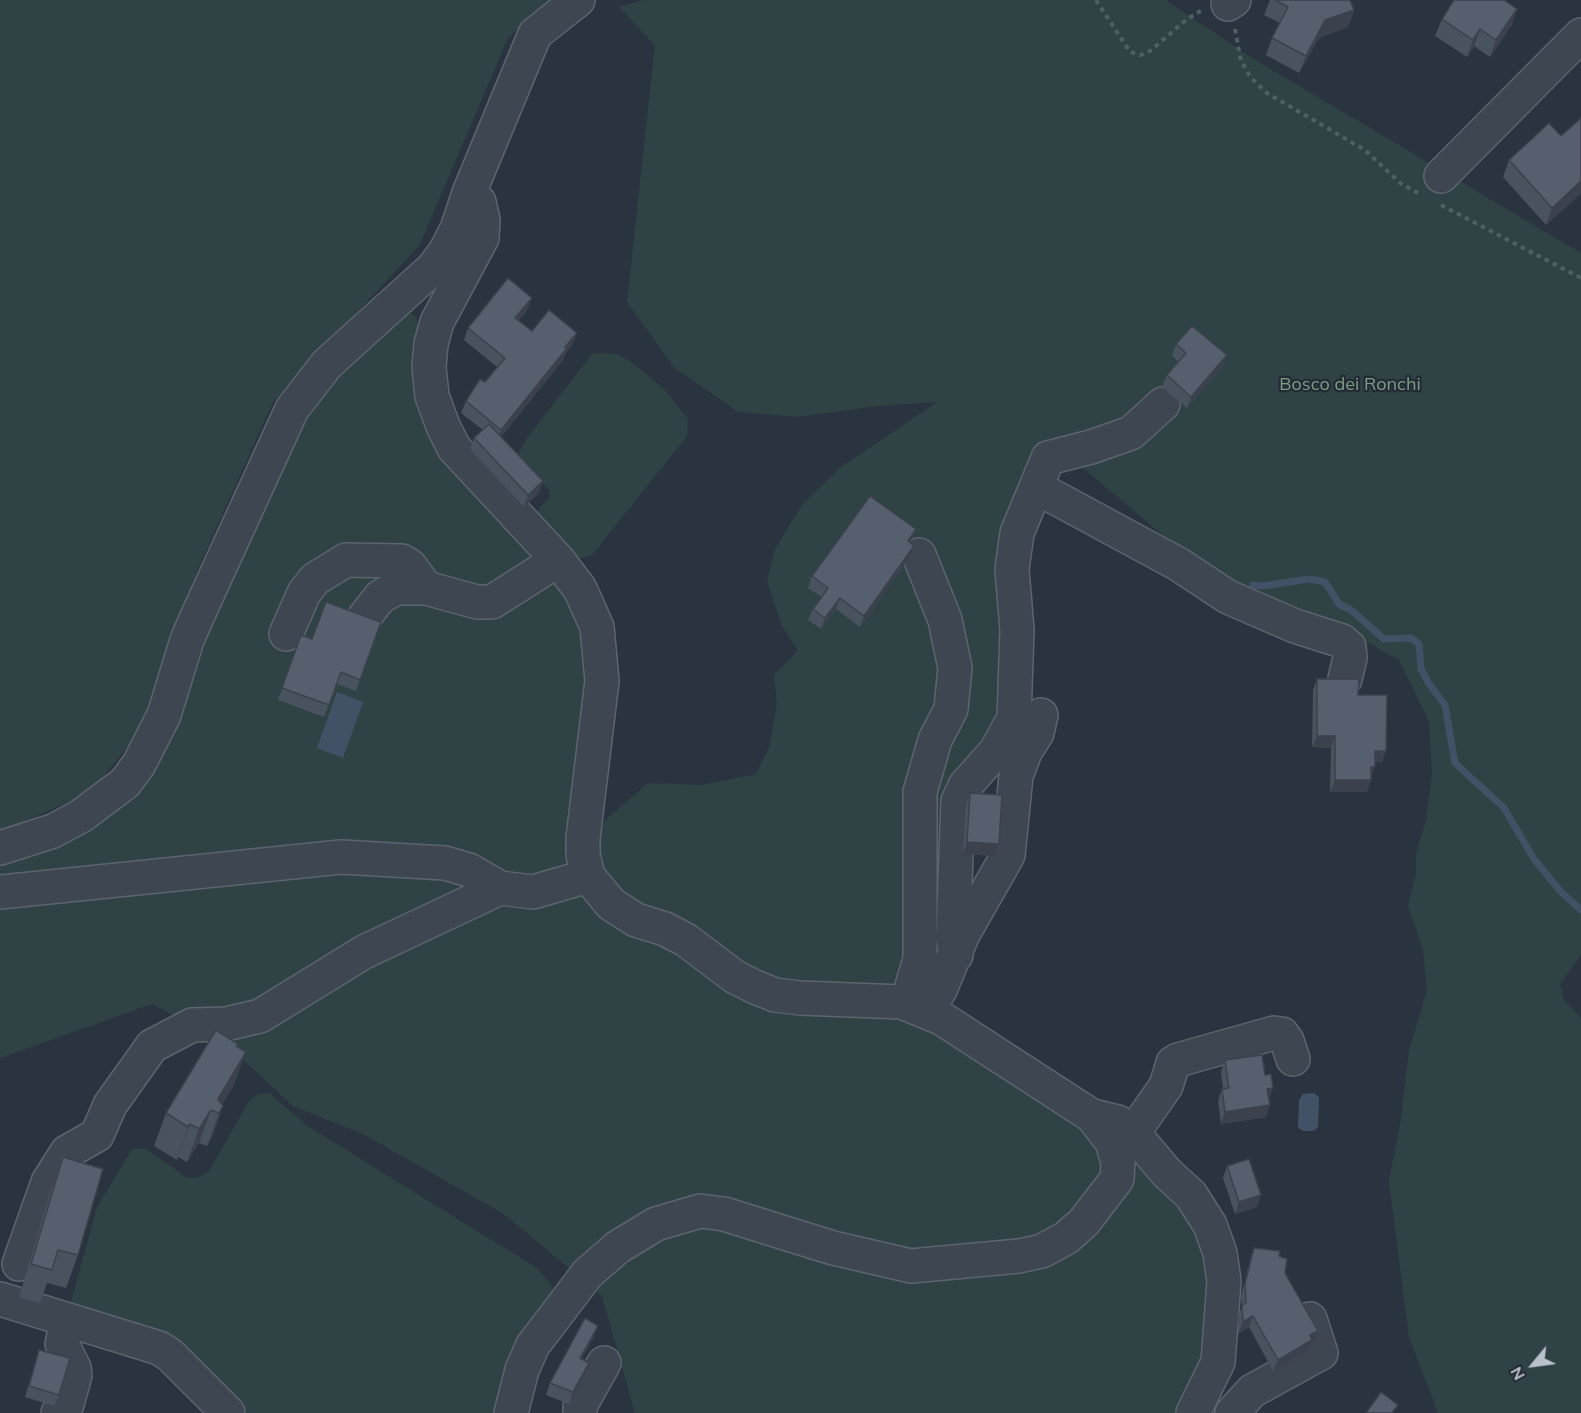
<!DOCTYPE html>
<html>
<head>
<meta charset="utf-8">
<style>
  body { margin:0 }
  #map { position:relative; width:1581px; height:1413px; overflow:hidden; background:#2a3440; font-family:Mulish,sans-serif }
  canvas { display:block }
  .north { position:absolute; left:1503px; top:1335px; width:60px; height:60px; -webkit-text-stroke:4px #222b36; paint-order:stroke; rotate:241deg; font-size:16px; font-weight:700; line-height:24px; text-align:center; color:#bbc1cb }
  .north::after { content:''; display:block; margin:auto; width:21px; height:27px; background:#bbc1cb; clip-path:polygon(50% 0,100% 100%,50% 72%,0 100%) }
</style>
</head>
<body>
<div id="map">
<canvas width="1581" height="1413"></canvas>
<div class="north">N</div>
</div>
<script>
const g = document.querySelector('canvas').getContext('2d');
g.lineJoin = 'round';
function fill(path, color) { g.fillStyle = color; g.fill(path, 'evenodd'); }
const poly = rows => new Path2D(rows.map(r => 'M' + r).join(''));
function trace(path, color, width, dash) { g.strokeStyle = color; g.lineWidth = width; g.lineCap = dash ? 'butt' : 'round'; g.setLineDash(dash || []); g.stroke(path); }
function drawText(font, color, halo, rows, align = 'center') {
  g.font = font + ' Mulish,sans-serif'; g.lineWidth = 4.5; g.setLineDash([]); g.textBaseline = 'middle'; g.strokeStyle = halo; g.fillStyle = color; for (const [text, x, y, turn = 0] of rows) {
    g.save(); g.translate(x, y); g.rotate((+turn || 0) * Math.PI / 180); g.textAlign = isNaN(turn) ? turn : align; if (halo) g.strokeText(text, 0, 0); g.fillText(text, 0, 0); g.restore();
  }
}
fill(poly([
  [0,0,550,0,508,38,419,246,273,402,196,573,149,717,128,747,89,793,0,832],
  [644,0,1165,0,1257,61,1581,253,1581,955,1560,984,1564,1000,1581,1018,1581,1413,1438,1413,1409,1337,1389,1181,1401,1119,1409,1050,1427,991,1423,950,1408,906,1416,874,1416,854,1426,820,1432,774,1429,721,1399,660,1328,620,1253,599,1178,548,1051,441,1046,451,1010,688,990,747,948,946,927,992,1118,1134,1205,1236,1214,1321,1183,1413,635,1413,602,1296,504,1214,363,1134,293,1106,226,1044,152,1004,0,1058,0,860,49,850,134,800,181,720,180,698,193,655,289,445,331,377,406,309,416,317,420,330,418,368,564,587,580,623,589,654,569,832,564,857,648,783,702,785,756,774,769,748,777,704,774,675,798,650,782,626,767,581,775,549,802,505,841,467,937,402,876,406,798,417,738,412,674,367,627,302,655,45,619,7],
  [593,353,618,354,637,366,664,389,688,419,687,436,592,555,579,559,569,556,536,517,540,507,549,498,550,491,522,463,518,454,527,438],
  [269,1093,306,1125,535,1267,551,1284,553,1298,498,1401,494,1413,240,1413,75,1309,71,1302,97,1207,132,1149,145,1148,187,1178,199,1177,209,1171,249,1101,258,1094]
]), '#2f4344');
fill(poly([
  [337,692,363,702,343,758,317,748],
  [1314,1093,1319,1097,1318,1127,1314,1131,1303,1131,1298,1128,1299,1100,1303,1094]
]), '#415267');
trace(poly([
  [1253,585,1263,586,1309,579,1325,582,1339,604,1351,610,1384,639,1411,638,1419,644,1421,669,1429,684,1445,705,1455,763,1504,808,1534,859,1561,892,1581,910]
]), '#415267', 7);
const minor = poly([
  [1228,4,1234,0],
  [1441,176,1581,35],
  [469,193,479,202,483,220,482,238,437,322,431,344,429,367,432,396,443,426,454,448,558,560,580,589,597,627,602,681,583,838,583,855,588,876,611,904,636,920,665,929,686,940,735,977,755,987,775,995,800,998,902,1002,941,1018,1092,1116,1112,1142,1118,1162,1117,1179,1084,1222,1066,1238,1042,1251,1019,1256,911,1266,833,1248,724,1214,700,1211,656,1224,618,1247,587,1274,550,1323,533,1345,522,1370,511,1413],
  [1034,492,1048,458,1091,447,1131,433,1163,404],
  [919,555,945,620,955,668,951,709,935,740,920,792,920,959,912,986,926,1010,940,990,963,934,1008,855,1016,776,1025,752,1037,733,1041,715],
  [363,619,380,597,396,588,426,588,477,602,492,602,558,560],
  [286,634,304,593,315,579,346,560,402,561,410,566,426,588],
  [0,848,53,831,81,816,125,783,139,764,164,715,187,640,197,617,292,409,327,364,433,268,445,252,457,229,469,193,535,34,578,0],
  [0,892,341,857,445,863,469,870,500,888],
  [956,955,953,938,958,801,965,786,996,751,1014,718,1017,630,1012,569,1017,533,1034,492,1043,491,1178,564,1228,597,1295,626,1342,641,1349,647,1350,658,1345,679],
  [1093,1116,1118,1122,1133,1133,1167,1173,1191,1195,1210,1225,1220,1253,1224,1281,1218,1362,1193,1413],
  [1133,1133,1166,1086,1173,1063,1178,1060,1274,1033,1282,1034,1287,1041,1293,1059],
  [19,1264,48,1182,67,1152,97,1135,110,1105,152,1046,192,1025,226,1024,260,1016,364,952,500,888,533,892,588,876],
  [0,1299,159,1348,170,1355,228,1413],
  [58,1413,67,1404,75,1375,74,1368,62,1344,67,1320],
  [580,1413,580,1406,604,1363],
  [1232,1413,1252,1391,1321,1353,1310,1319]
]);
trace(minor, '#5c646e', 36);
trace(poly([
  [1096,0,1130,52,1141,55,1150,51,1186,20,1202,10],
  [1235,29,1241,61,1251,78,1267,93,1365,150,1400,183,1418,193],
  [1441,205,1581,278]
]), '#4e6062', 4, [4.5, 4.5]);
trace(minor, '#3e4651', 33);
fill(poly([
  [1270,0,1350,0,1354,10,1348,27,1319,38,1299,73,1266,55,1272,38,1280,23,1264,15],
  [1517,9,1511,26,1490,57,1474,46,1467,57,1435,36,1442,19],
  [1581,118,1581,193,1546,225,1503,177,1509,160,1561,136],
  [528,309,519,320,532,331,573,344,566,353,563,360,501,437,539,493,524,507,470,449,474,438,483,430,461,413,466,401,485,382,497,367,464,340,468,328],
  [1176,344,1227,355,1222,367,1187,408,1162,387,1167,375,1178,361,1172,356],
  [911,541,910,543,914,546,910,557,860,627,836,609,821,629,808,620,813,609,821,597,808,588,812,576],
  [381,622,356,691,337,684,324,717,278,700,301,635,312,639],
  [1317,679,1358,695,1382,762,1375,762,1367,792,1330,792,1331,748,1312,747,1313,690],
  [970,793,994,856,963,854,966,804],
  [237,1047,234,1085,222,1104,223,1106,211,1139,207,1146,199,1143,187,1162,178,1157,177,1160,154,1146,166,1113],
  [1225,1060,1269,1100,1266,1117,1221,1124,1218,1101,1222,1089,1223,1089,1221,1072],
  [63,1157,78,1255,66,1288,47,1283,40,1303,19,1297,51,1190],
  [1227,1166,1257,1207,1235,1214,1223,1178],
  [1254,1248,1279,1256,1314,1342,1311,1344,1308,1351,1273,1371,1249,1327,1238,1334,1238,1316,1242,1307,1241,1296,1250,1260],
  [598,1326,593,1338,582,1358,585,1375,569,1404,546,1395,550,1383],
  [39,1350,59,1395,54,1406,25,1397]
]), '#49525f');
fill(poly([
  [1517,9,1511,26,1490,57,1496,40],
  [1354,10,1348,27,1319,38,1299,73,1306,56,1325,20],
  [1480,29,1474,46,1467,57,1473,40],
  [1581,181,1581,193,1546,225,1552,208],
  [532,298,528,309,511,329,515,318],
  [577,333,573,344,566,353,563,360,497,442,501,430],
  [1227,355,1222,367,1187,408,1191,397],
  [543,481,539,493,524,507,528,495],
  [916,529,911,541,903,552,908,541],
  [914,546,910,557,860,627,864,616],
  [840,598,836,609,821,629,825,618],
  [1317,736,1335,736,1331,748,1312,747],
  [1375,751,1386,751,1382,762,1371,762],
  [1371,767,1375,767,1371,778],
  [1335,780,1371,780,1367,792,1330,792],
  [967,842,999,844,994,856,963,854],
  [246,1052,234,1085,217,1112,218,1099],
  [1273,1088,1269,1100,1267,1089],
  [1270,1105,1266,1117,1221,1124,1225,1112],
  [223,1106,211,1139,207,1146,219,1113],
  [211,1110,199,1143,187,1162,199,1129],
  [190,1124,178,1157,177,1160,188,1127],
  [1261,1195,1257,1207,1235,1214,1239,1202],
  [1253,1316,1249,1327,1238,1334,1243,1322],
  [598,1326,593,1338,576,1369,580,1358],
  [1318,1331,1314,1342,1311,1344,1308,1351,1273,1371,1278,1360,1310,1335],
  [589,1363,585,1375,569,1404,573,1392]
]), '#3c424d');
const building = poly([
  [1275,0,1350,0,1354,10,1325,20,1306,56,1272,38,1288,7,1275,0],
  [1454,0,1504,0,1517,9,1496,40,1480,29,1473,40,1442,19,1454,0],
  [1581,118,1581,181,1552,208,1509,160,1549,123,1561,136,1581,118],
  [508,278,532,298,515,318,532,331,549,310,577,333,565,347,567,348,501,430,466,401,480,379,485,382,505,358,468,328,508,278],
  [1192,326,1227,355,1191,397,1167,375,1186,353,1176,344,1192,326],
  [489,424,543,481,528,495,474,438,489,424],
  [870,496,916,529,908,541,914,546,864,616,840,598,825,618,813,609,828,588,812,576,870,496],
  [326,602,381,622,360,680,341,672,329,705,282,688,301,635,312,639,326,602],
  [1317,679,1359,679,1358,695,1387,695,1386,751,1375,751,1375,767,1371,767,1371,780,1335,780,1335,736,1317,736,1317,679],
  [970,793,1002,795,999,844,967,842,970,793],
  [216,1030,238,1044,236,1046,246,1052,218,1099,223,1106,219,1113,211,1110,199,1129,190,1124,188,1127,166,1113,216,1030],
  [1262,1055,1265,1075,1271,1074,1273,1088,1267,1089,1270,1105,1225,1112,1222,1089,1229,1088,1225,1060,1262,1055],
  [63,1157,103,1169,78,1255,58,1250,52,1270,31,1264,63,1157],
  [1249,1159,1261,1195,1239,1202,1227,1166,1249,1159],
  [1254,1248,1280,1251,1279,1256,1287,1259,1285,1273,1318,1331,1310,1335,1312,1340,1278,1360,1253,1316,1243,1322,1242,1305,1246,1303,1245,1284,1254,1248],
  [585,1318,598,1326,580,1358,589,1363,573,1392,550,1383,585,1318],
  [39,1350,70,1358,59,1395,29,1386,39,1350],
  [1381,1392,1398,1405,1392,1413,1366,1413,1381,1392]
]);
fill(building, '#555f6e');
trace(building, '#3c424d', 1.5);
drawText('18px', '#7b9e83', '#222b36', [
  ["Bosco dei Ronchi",1350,385]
]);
</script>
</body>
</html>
